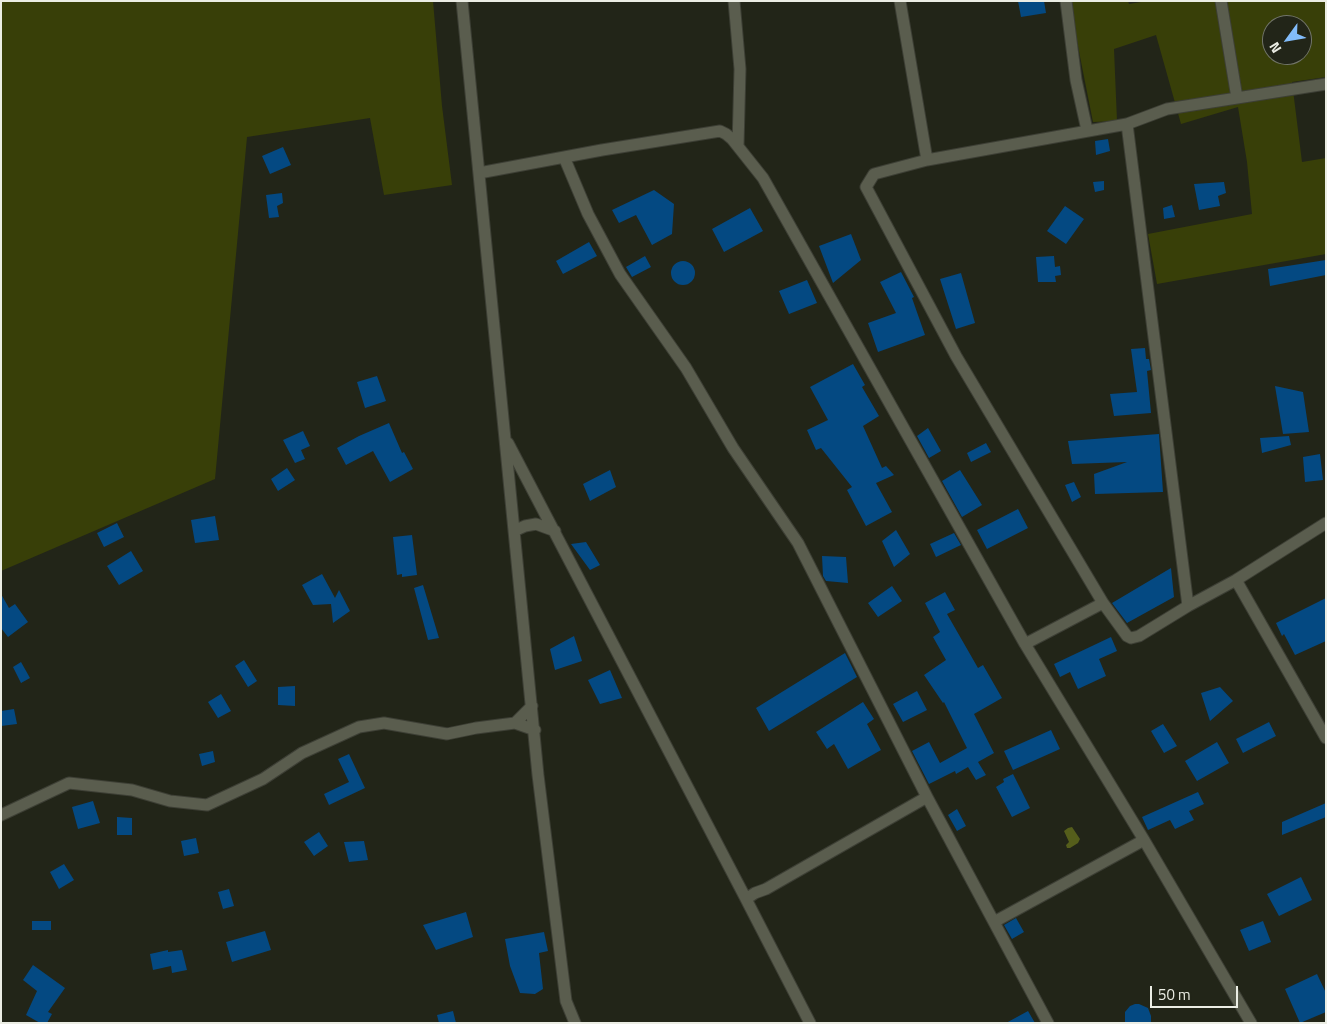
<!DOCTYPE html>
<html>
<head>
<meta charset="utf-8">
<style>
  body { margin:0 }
  #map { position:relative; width:1327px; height:1024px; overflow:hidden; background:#222518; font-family:"Titillium Web",sans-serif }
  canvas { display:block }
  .frame { position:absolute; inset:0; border:2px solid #ebede4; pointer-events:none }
  .north { position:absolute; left:1262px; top:15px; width:50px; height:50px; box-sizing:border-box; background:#222518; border:1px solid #72756a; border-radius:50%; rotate:238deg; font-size:14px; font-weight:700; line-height:20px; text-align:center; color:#ebede4 }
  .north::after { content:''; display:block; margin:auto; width:18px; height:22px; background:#82bcfa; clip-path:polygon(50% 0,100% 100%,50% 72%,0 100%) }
  .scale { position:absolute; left:1150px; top:986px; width:88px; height:22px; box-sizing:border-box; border:2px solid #ebede4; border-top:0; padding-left:6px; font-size:15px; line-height:18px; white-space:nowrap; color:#ebede4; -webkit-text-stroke:4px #222518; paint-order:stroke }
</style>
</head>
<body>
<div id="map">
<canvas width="1327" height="1024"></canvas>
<div class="frame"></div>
<div class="north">N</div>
<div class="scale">50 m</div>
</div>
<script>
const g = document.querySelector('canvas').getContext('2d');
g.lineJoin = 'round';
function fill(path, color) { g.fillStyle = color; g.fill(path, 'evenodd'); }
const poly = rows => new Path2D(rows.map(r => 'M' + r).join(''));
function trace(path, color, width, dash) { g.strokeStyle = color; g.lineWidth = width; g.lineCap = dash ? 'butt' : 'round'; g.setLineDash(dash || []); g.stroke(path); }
fill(poly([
  [1,1,433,1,442,106,452,185,384,195,370,118,247,137,215,479,1,571],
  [1069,1,1128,1,1129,4,1147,1,1326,1,1326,77,1292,82,1302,162,1326,158,1326,254,1157,284,1148,234,1252,214,1247,162,1238,107,1181,124,1156,35,1114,49,1117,121,1093,122],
  [1272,25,1302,25,1302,55,1272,55]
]), '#383f08');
fill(poly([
  [1072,827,1080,839,1078,843,1070,848,1067,848,1066,845,1069,842,1064,831,1068,828]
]), '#555e1b');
fill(poly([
  [1018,1,1044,1,1046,13,1021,17],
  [1108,139,1110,151,1096,155,1095,141],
  [283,147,291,165,270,174,262,156],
  [1104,181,1104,190,1095,192,1093,182],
  [1224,182,1226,193,1218,196,1220,206,1199,210,1194,184],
  [654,190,674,204,672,234,652,245,636,215,619,223,612,210],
  [282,193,283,203,277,206,279,217,269,218,266,195],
  [1172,205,1175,217,1164,219,1163,208],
  [1065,206,1084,219,1066,244,1047,231],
  [750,208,763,231,724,252,712,229],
  [851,234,861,260,833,283,819,246],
  [589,242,597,256,563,274,556,261],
  [645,256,651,267,632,277,626,267],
  [1054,256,1055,267,1060,266,1061,275,1055,276,1056,282,1038,282,1036,257],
  [1326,260,1326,275,1270,286,1268,269],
  '671 273a12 12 0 1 1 24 0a12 12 0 1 1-24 0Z',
  [901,272,914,297,912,298,925,335,878,352,868,323,896,313,880,282],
  [961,273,975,323,956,329,940,279],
  [807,280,817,303,789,314,779,291],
  [1145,348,1146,359,1149,359,1151,370,1147,371,1151,413,1114,416,1110,394,1137,392,1131,349],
  [853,364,865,385,862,387,879,416,863,426,882,468,886,466,894,475,876,483,892,512,866,526,847,490,852,487,821,448,816,450,807,430,828,420,810,387],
  [377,376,386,401,365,408,357,382],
  [1275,386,1303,392,1309,432,1283,434],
  [389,423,402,453,404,452,413,469,390,482,373,451,346,465,337,448,359,436],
  [928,428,941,451,929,458,917,436],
  [303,431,310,446,301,450,305,459,295,463,283,440],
  [1159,434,1163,492,1095,494,1094,474,1127,462,1072,464,1068,441],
  [1289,436,1291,445,1262,453,1260,438],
  [986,443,991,452,971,462,967,453],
  [1320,454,1323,480,1305,482,1303,457],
  [287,468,295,480,278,491,271,479],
  [610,470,616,487,590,501,583,484],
  [960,470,982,505,962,517,942,481],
  [1074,482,1081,497,1072,502,1065,485],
  [1018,509,1028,528,987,549,977,530],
  [215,516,219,540,195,543,191,520],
  [117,523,124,537,104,547,97,533],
  [896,530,910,554,894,567,882,541],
  [954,533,961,545,936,557,930,544],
  [412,535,417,575,402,577,402,574,397,575,393,537],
  [586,542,600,565,590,570,571,544],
  [131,551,143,571,119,585,107,566],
  [822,556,846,557,848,583,826,581,823,576],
  [1171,568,1174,597,1127,623,1112,603],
  [322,574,335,598,339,590,350,611,333,623,331,604,313,605,302,585],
  [423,585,439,638,428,640,414,588],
  [892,586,902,601,878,617,868,603],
  [945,592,955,610,947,614,978,668,983,665,1002,698,974,714,994,753,978,762,986,775,976,780,968,767,956,774,955,771,929,784,912,751,929,742,940,763,967,748,944,702,943,703,924,675,946,660,933,637,940,632,925,603],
  [1,594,9,608,15,604,28,622,8,637,1,628],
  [1326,598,1326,641,1295,655,1284,634,1282,636,1276,623],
  [574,636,582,661,555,670,550,649],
  [1111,637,1117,651,1099,659,1106,676,1078,689,1070,672,1060,677,1054,664],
  [845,653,857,677,769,731,756,708],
  [244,660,257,681,248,687,235,666],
  [21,662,30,678,21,683,13,667],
  [610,670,622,698,600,704,588,680],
  [295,686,295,706,278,705,278,687],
  [1220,687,1233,701,1210,721,1201,693],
  [917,691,927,710,903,722,893,704],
  [221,694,231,711,218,718,208,702],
  [863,702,874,719,867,724,881,750,848,769,834,744,827,749,816,732],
  [14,709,17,724,1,726,1,711],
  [1269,722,1276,736,1243,753,1236,739],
  [1163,724,1177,746,1164,753,1151,731],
  [1051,730,1060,749,1013,770,1004,751],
  [1217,742,1229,763,1197,781,1185,761],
  [213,751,215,762,202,766,199,754],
  [349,754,365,788,329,805,324,794,349,782,338,759],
  [1013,774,1030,808,1012,817,996,787,1004,782,1003,779],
  [1198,792,1204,804,1189,811,1194,820,1175,829,1170,820,1148,830,1142,817],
  [93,801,100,823,78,829,72,807],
  [1326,803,1326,817,1282,835,1282,822],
  [957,809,966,826,957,831,948,815],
  [117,817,132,818,132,835,117,835],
  [319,832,328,846,314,856,304,842],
  [196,838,199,853,184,856,181,841],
  [364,841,368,860,349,862,344,842],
  [64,864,74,880,59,889,50,872],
  [1301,877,1312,900,1279,916,1267,894],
  [229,889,234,906,223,909,218,892],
  [466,912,473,937,436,950,423,925],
  [1016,918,1024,932,1012,939,1004,925],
  [32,921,51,921,51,930,32,930],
  [1263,921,1271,942,1249,951,1240,930],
  [265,931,271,950,232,962,226,942],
  [544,932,548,951,539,953,543,989,535,994,520,993,510,966,505,939],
  [168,950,168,952,182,950,187,970,172,973,171,966,153,970,150,954],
  [33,965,65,988,48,1012,52,1014,47,1023,40,1023,26,1015,37,991,23,980],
  [1317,974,1326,993,1326,1012,1300,1023,1285,989],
  [1135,1004,1139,1004,1148,1008,1151,1016,1151,1023,1125,1023,1125,1012,1130,1006],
  [453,1011,456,1023,439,1023,437,1015],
  [1028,1011,1035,1023,1006,1023]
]), '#044982');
const street = poly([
  [462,1,538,775,566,1001,575,1023],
  [734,1,740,69,738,146],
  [900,1,927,160],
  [1066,1,1076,80,1087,130],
  [1221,1,1237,98],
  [1127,124,1188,606],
  [564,157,588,214,620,274,686,368,733,448,798,543,927,797,1048,1023],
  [479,173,602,150,720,131,726,134,732,139,763,178,1025,644,1144,840,1251,1023],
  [508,443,746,899,755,893,766,889,927,797],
  [514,531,525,526,536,524,555,531],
  [1236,580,1326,738],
  [1103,603,956,356,866,187,874,174,927,160,1127,124,1167,109,1326,84],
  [1025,644,1103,603,1127,636,1131,638,1139,636,1188,606,1236,580,1326,523],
  [532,706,515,723,535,730],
  [1,815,69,783,132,790,170,801,207,805,263,779,302,753,359,727,384,723,447,734,476,728,515,723],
  [746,899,810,1023],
  [994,922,1144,840]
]);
trace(street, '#3d3f35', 13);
trace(street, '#5a5d4e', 11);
</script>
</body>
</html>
